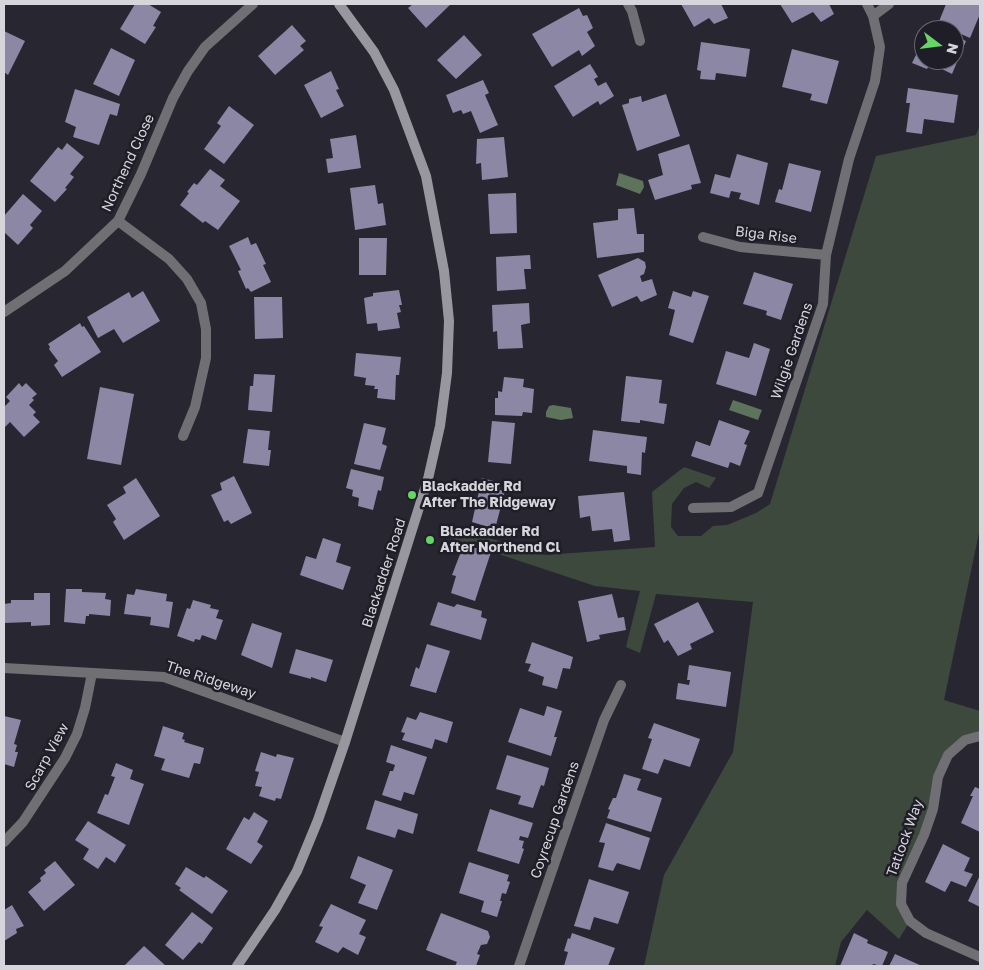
<!DOCTYPE html>
<html>
<head>
<meta charset="utf-8">
<style>
  body { margin:0 }
  #map { position:relative; width:984px; height:970px; overflow:hidden; background:#282731; font-family:"Golos Text",sans-serif }
  canvas { display:block }
  .frame { position:absolute; inset:0; border:5px solid #d6d5db; pointer-events:none }
  .north { position:absolute; left:914px; top:20px; width:50px; height:50px; box-sizing:border-box; background:#1f1d27; border:1px solid #68676f; border-radius:50%; rotate:105deg; font-size:14px; font-weight:700; line-height:20px; text-align:center; color:#d6d5db }
  .north::after { content:''; display:block; margin:auto; width:18px; height:22px; background:#66d466; clip-path:polygon(50% 0,100% 100%,50% 72%,0 100%) }
</style>
</head>
<body>
<div id="map">
<canvas width="984" height="970"></canvas>
<div class="frame"></div>
<div class="north">N</div>
</div>
<script>
const g = document.querySelector('canvas').getContext('2d');
g.lineJoin = 'round';
function fill(path, color) { g.fillStyle = color; g.fill(path, 'evenodd'); }
const poly = rows => new Path2D(rows.map(r => 'M' + r).join(''));
function trace(path, color, width, dash) { g.strokeStyle = color; g.lineWidth = width; g.lineCap = dash ? 'butt' : 'round'; g.setLineDash(dash || []); g.stroke(path); }
function drawText(font, color, halo, rows, align = 'center') {
  g.font = font + ' "Golos Text",sans-serif'; g.lineWidth = 5; g.setLineDash([]); g.textBaseline = 'middle'; g.strokeStyle = halo; g.fillStyle = color; for (const [text, x, y, turn = 0] of rows) {
    g.save(); g.translate(x, y); g.rotate((+turn || 0) * Math.PI / 180); g.textAlign = isNaN(turn) ? turn : align; if (halo) g.strokeText(text, 0, 0); g.fillText(text, 0, 0); g.restore();
  }
}
fill(poly([
  [980,124,980,528,944,700,980,711,980,736,948,755,933,809,902,883,910,921,899,939,867,910,841,942,835,966,644,966,664,875,733,752,753,602,656,594,640,653,626,647,640,591,595,586,450,538,443,533,446,525,545,555,655,547,652,492,684,467,716,478,709,488,696,482,684,488,672,504,671,527,678,536,701,536,713,526,727,525,756,513,770,504,876,156,976,135]
]), '#3d493c');
fill(poly([
  [619,173,643,181,644,187,640,194,616,185],
  [733,400,762,410,758,420,729,410],
  [553,405,571,408,573,418,561,420,546,417,546,412,549,406]
]), '#5d735c');
fill(poly([
  [135,4,148,4,161,12,153,26,156,27,145,44,120,29],
  [413,4,451,4,426,28,408,8],
  [681,4,721,4,728,18,714,24,709,18,694,27],
  [780,4,829,4,834,14,821,22,813,12,792,23],
  [946,4,980,4,980,14,970,38,938,24],
  [579,8,583,16,587,15,593,28,587,32,595,46,582,56,579,50,552,67,532,34],
  [926,24,939,30,924,30,924,60,954,60,954,36,966,41,952,74,930,63,927,69,912,63,923,41,920,39],
  [292,25,306,41,300,46,304,50,275,75,258,56],
  [4,31,25,41,8,75,4,72],
  [464,35,482,55,456,79,437,60],
  [701,42,750,49,746,77,716,73,715,80,700,79,701,71,697,70],
  [111,48,135,60,119,96,93,84],
  [792,49,839,61,827,104,810,100,812,94,782,87],
  [590,64,598,77,594,79,598,86,606,82,614,96,600,105,598,101,573,117,554,86],
  [331,71,339,89,336,90,344,106,321,118,304,85],
  [483,80,489,93,485,95,498,125,480,133,471,111,463,114,461,110,453,113,446,95],
  [908,88,958,95,954,123,924,119,922,134,906,132,910,103,906,103],
  [75,89,120,104,117,116,110,114,99,145,73,137,76,127,65,122],
  [666,94,680,136,637,151,622,105,629,103,629,99,641,96,642,102],
  [229,106,254,125,224,164,204,149,221,126,217,123],
  [356,135,361,168,328,173,326,159,333,158,330,139],
  [504,137,508,177,482,180,481,163,476,164,477,139],
  [67,143,84,157,70,174,74,177,65,188,67,189,55,202,30,181,58,147,62,150],
  [689,144,701,183,691,185,692,189,655,200,648,180,663,175,658,154],
  [737,154,768,163,759,205,739,199,741,193,731,191,729,198,710,193,715,174,730,178],
  [789,163,821,171,811,212,775,202,779,189,782,190],
  [210,169,225,180,220,186,240,201,218,230,205,221,203,223,180,205,189,193,187,192,194,183,197,185],
  [375,185,378,204,383,203,386,225,355,230,350,188],
  [516,193,517,233,490,234,488,194],
  [23,194,42,211,30,225,33,228,18,245,4,232,4,216],
  [634,208,637,234,644,234,644,252,597,258,593,223,618,220,618,209],
  [248,237,251,245,256,243,266,264,263,265,271,282,251,292,248,288,246,289,238,271,241,270,229,246],
  [359,238,387,238,386,275,359,275],
  [530,255,531,269,524,269,526,289,497,291,496,257],
  [638,258,645,262,646,267,644,274,640,276,642,282,652,279,657,295,641,302,637,296,612,307,598,275],
  [754,272,793,284,781,320,766,315,767,311,743,304],
  [399,290,402,305,399,305,401,312,397,313,400,328,378,331,377,323,367,324,364,298,373,296,373,293],
  [143,291,160,321,123,343,114,329,98,338,87,317,129,292,132,298],
  [673,291,691,297,693,291,709,296,693,343,669,335,675,310,668,308],
  [254,297,282,297,283,338,255,339],
  [529,303,530,323,521,325,523,348,498,349,497,331,493,332,492,305],
  [80,323,82,327,84,326,101,352,62,377,54,365,58,361,49,349,50,347,48,344],
  [754,343,770,349,756,396,716,384,726,351,749,358],
  [356,353,401,357,399,375,396,375,395,400,377,398,378,389,374,389,375,386,365,385,366,378,354,376],
  [254,374,275,375,272,412,248,410,250,386,253,386],
  [626,376,662,380,659,403,667,404,664,424,640,420,640,423,621,421],
  [504,377,524,379,523,387,534,389,532,413,523,412,522,416,495,415,495,398,498,398,498,391,502,392],
  [19,383,22,387,26,383,37,394,32,398,34,400,29,405,36,412,33,415,40,422,24,437,10,422,4,428,4,407,10,401,6,397],
  [100,387,134,394,121,465,87,459],
  [719,420,750,431,744,444,747,445,740,466,730,462,728,468,691,456,696,441,710,446],
  [492,421,515,423,511,464,488,462],
  [364,423,386,428,382,444,387,446,380,470,354,464],
  [248,429,270,431,268,450,271,450,269,466,243,463],
  [593,430,647,437,645,453,642,452,641,475,627,473,627,466,589,461],
  [351,469,384,477,381,491,378,490,373,510,358,506,359,498,352,496,353,490,346,488],
  [234,476,252,513,231,524,228,520,224,522,211,495,222,490,220,483],
  [136,478,160,516,124,540,113,522,116,519,107,505,126,493,123,487],
  [482,478,501,483,499,490,505,491,495,529,472,522],
  [624,492,630,540,614,542,612,529,592,531,590,516,580,518,578,496],
  [323,538,341,544,336,562,351,567,343,590,300,575,306,556,316,559],
  [467,545,491,552,475,601,451,593,456,576,452,575,462,549,465,550],
  [66,589,82,589,82,592,106,593,105,599,111,600,110,616,89,614,89,616,86,616,85,624,64,622],
  [136,589,167,594,166,601,173,602,169,628,150,625,151,617,124,614,127,594,134,595],
  [34,593,50,593,50,625,31,626,31,622,4,623,4,604,11,603,11,600,34,600],
  [612,594,618,618,624,617,626,630,599,635,600,639,587,642,578,601],
  [193,600,211,605,210,608,219,610,216,618,223,620,216,640,202,635,200,640,195,639,194,642,177,636,187,608,190,609],
  [438,602,454,607,457,604,482,611,481,617,487,619,481,640,430,625],
  [698,602,714,632,690,644,692,649,678,656,668,640,664,643,654,624],
  [252,623,282,633,272,668,241,655],
  [532,642,573,657,570,669,563,668,557,689,542,685,544,677,528,671,531,664,525,663],
  [427,644,450,651,436,693,410,686,416,667,419,669],
  [296,649,333,660,326,682,311,677,311,679,289,673],
  [689,665,731,672,726,707,676,699,678,683,689,685,690,680,687,680],
  [547,706,562,711,554,737,557,737,551,756,508,742,520,708,544,716],
  [420,712,453,722,447,743,435,739,432,749,402,740,405,733,401,732,407,717,416,720],
  [4,716,21,720,14,744,17,745,15,752,18,752,14,767,4,764],
  [654,723,700,739,690,767,664,759,658,774,642,769,652,739,648,738],
  [163,726,184,733,182,739,185,740,184,742,204,748,200,764,194,763,189,778,161,770,165,759,154,756],
  [391,745,427,757,414,795,404,792,401,801,382,795,390,771,393,771,395,765,386,762],
  [261,752,276,757,277,754,294,758,281,799,276,798,275,801,259,796,262,787,255,786,259,772,255,771],
  [507,755,549,768,544,786,541,785,533,808,518,804,521,796,496,789],
  [116,763,133,770,130,779,144,784,129,825,97,813,105,794,108,795,115,777,111,776],
  [624,774,641,779,637,790,662,798,651,832,607,818,610,810,608,809,613,798,616,798],
  [975,787,980,789,980,832,961,823,973,796,970,796],
  [375,800,418,814,413,834,398,829,395,838,366,829],
  [490,809,533,823,528,838,520,836,519,840,524,841,522,848,524,849,519,864,477,851],
  [254,812,268,821,257,842,263,846,251,864,226,849,244,817,249,820],
  [88,821,126,845,115,863,106,857,98,869,83,859,89,849,75,840],
  [606,823,650,838,640,870,617,863,613,871,598,867,605,843,599,842],
  [943,844,970,858,964,871,973,874,966,887,951,881,945,892,925,882],
  [358,856,393,870,377,910,358,903,366,885,350,878],
  [55,861,75,885,44,911,28,892,41,881,40,878,46,873,44,870],
  [469,862,509,875,507,881,510,882,506,894,502,893,500,901,502,901,497,917,481,912,484,901,459,893],
  [186,867,204,878,206,876,228,891,212,914,179,890,181,888,175,884],
  [980,875,980,907,968,901],
  [589,879,629,892,618,924,594,917,590,930,574,926],
  [331,904,366,920,359,934,366,937,358,955,343,947,338,953,315,942,323,927,319,926],
  [12,905,24,926,16,929,17,933,4,941,4,910],
  [192,912,213,928,202,944,199,942,183,960,165,945],
  [441,913,488,931,490,937,487,944,481,945,477,954,480,955,476,966,455,966,457,962,426,950],
  [572,933,615,948,608,966,564,966,568,952,564,951,568,938,570,939],
  [854,933,868,940,867,943,888,952,882,966,873,964,872,966,840,966],
  [144,946,166,966,124,966],
  [895,954,922,966,889,966]
]), '#8b87a4');
trace(poly([
  [628,4,632,11,640,41],
  [873,16,889,4],
  [118,221,169,259,187,279,201,303,206,329,206,358,195,407,183,436],
  [703,237,740,247,826,255],
  [4,312,65,271,118,221,141,174,173,98,188,71,205,47,253,4],
  [693,508,731,507,758,493,823,304,826,255,849,159,875,81,880,47,873,16,867,4],
  [4,668,164,677,345,742],
  [980,736,965,740,948,755,938,777,933,809,924,835,902,883,901,904,910,921,926,933,980,957],
  [4,842,23,822,65,758,77,734,85,708,92,673],
  [519,966,604,720,621,685]
]), '#706f74', 10);
trace(poly([
  [237,966,275,910,297,871,318,820,345,742,428,479,440,426,447,373,449,321,444,271,426,176,394,90,374,52,339,4]
]), '#98979f', 10);
for (const [x, y, r, color] of [
  [412,495,5,"#66d466"],
  [430,540,5,"#66d466"]
]) { const dot = new Path2D(); dot.arc(x, y, r, 0, 2 * Math.PI); g.fillStyle = color; g.fill(dot); trace(dot, '#1f1d27', 2); }
drawText('14px', '#d6d5db', '#1f1d27', [
  ["Northend Close",128,163,-65],
  ["Biga Rise",766,235,7],
  ["Wilgie Gardens",792,351,-71],
  ["Blackadder Road",384,573,-72],
  ["The Ridgeway",211,680,18],
  ["Scarp View",47,757,-61],
  ["Coyrecup Gardens",555,820,-71],
  ["Tatlock Way",905,838,-70]
]);
drawText('bold 14px', '#d6d5db', '#1f1d27', [
  ["Blackadder Rd",422,487],
  ["After The Ridgeway",422,503],
  ["Blackadder Rd",440,532],
  ["After Northend Cl",440,548]
], 'left');
</script>
</body>
</html>
